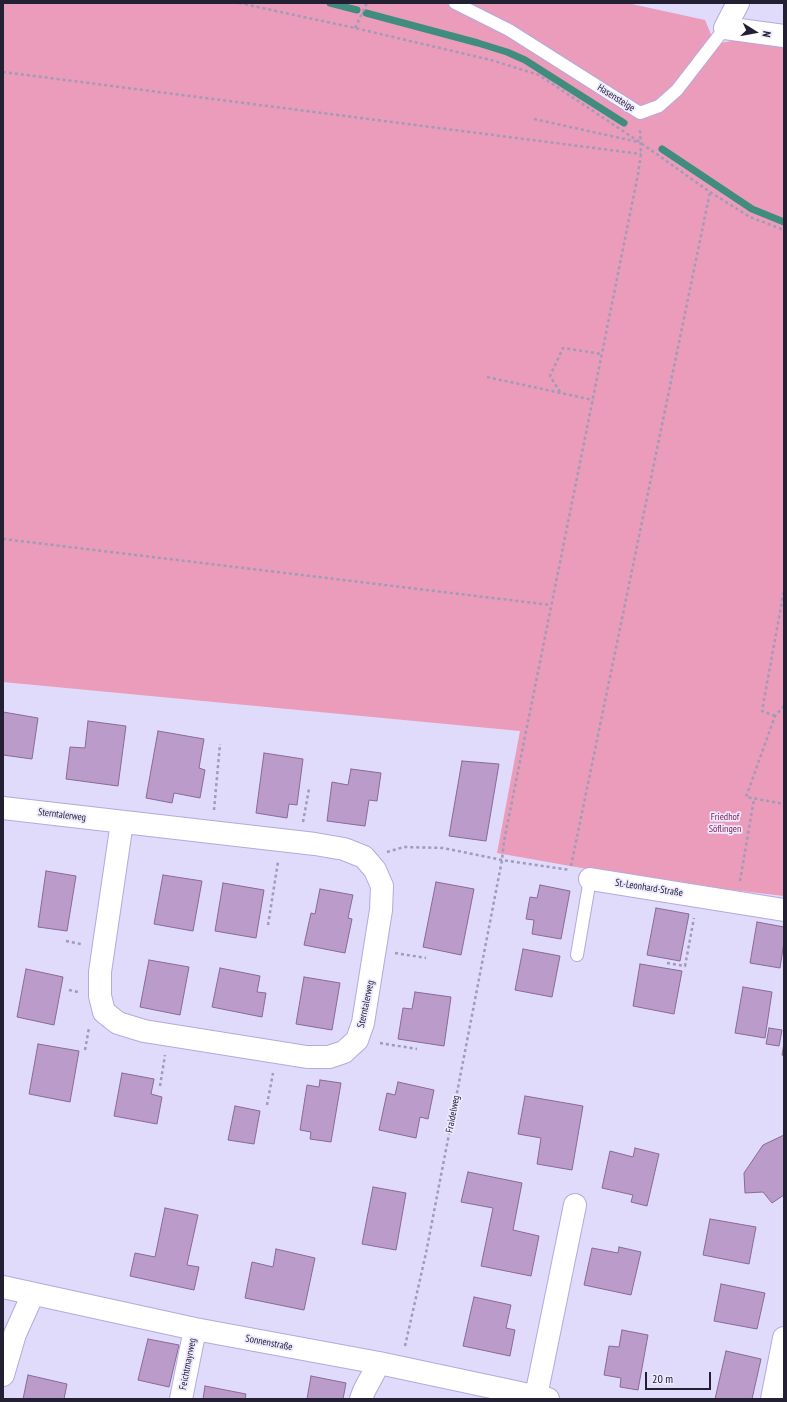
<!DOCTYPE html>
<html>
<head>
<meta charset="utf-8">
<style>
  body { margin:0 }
  #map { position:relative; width:787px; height:1402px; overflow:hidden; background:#e0dafb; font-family:"PT Sans Narrow",sans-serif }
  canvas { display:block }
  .frame { position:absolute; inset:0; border:4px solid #242034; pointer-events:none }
  .north { position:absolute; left:735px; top:12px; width:40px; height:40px; -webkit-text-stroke:3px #ede9ff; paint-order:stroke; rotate:101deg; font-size:11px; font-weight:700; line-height:16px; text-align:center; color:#242034 }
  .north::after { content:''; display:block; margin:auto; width:14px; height:18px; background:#242034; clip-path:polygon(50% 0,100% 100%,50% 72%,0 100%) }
  .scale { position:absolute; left:645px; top:1372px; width:66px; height:18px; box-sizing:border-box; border:2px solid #242034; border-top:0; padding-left:5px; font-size:12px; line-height:14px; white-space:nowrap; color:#242034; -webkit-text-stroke:3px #ede9ff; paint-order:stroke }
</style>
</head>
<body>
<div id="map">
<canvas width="787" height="1402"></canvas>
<div class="frame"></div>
<div class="north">N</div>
<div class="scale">20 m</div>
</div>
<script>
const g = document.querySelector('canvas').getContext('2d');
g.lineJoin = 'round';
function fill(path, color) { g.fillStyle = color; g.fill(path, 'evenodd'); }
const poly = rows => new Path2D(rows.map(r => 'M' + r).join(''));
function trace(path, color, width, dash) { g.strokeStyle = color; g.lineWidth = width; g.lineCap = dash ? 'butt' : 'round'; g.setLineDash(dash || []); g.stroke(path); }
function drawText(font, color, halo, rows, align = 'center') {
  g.font = font + ' "PT Sans Narrow",sans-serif'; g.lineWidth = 3.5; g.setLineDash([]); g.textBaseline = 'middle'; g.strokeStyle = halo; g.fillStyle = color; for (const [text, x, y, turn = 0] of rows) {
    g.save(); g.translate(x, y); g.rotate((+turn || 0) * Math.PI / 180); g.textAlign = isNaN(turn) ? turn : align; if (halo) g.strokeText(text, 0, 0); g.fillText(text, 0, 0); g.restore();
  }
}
fill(poly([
  [3,3,627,3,705,20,715,44,737,40,784,47,784,896,655,881,497,853,520,731,3,682]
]), '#ea9cba');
trace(poly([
  [330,3,357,10],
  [366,13,478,43,507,52,525,60,624,123],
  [662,149,752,209,784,222]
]), '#408c7f', 7);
const building = poly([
  [3,712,38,718,32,759,3,755,3,712],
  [88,721,126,726,118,786,66,779,70,747,85,748,88,721],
  [158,731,204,739,199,768,205,770,200,798,174,793,172,803,146,798,158,731],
  [264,753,303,759,297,805,289,804,287,818,256,813,264,753],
  [462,761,499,764,486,841,449,836,462,761],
  [351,769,381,773,377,801,369,800,365,826,327,821,332,782,348,785,351,769],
  [46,871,76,876,67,931,38,927,46,871],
  [163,875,202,881,193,931,154,924,163,875],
  [436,882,474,889,461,955,423,947,436,882],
  [223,883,264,890,256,938,215,931,223,883],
  [540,885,570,891,561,939,532,934,534,920,526,919,530,897,537,898,540,885],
  [320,889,353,895,348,918,352,919,345,953,304,945,311,913,315,914,320,889],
  [656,908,689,914,680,961,647,955,656,908],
  [757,922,784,927,784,942,780,968,750,963,757,922],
  [523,949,560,956,552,997,515,990,523,949],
  [149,960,189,967,180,1015,140,1007,149,960],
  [640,964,682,971,674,1014,633,1006,640,964],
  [220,968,260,976,257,992,266,993,262,1017,212,1007,220,968],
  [26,969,63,977,54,1025,17,1017,26,969],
  [304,977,340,983,332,1030,296,1024,304,977],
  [743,987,772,992,765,1038,735,1033,743,987],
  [415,992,451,997,444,1046,398,1039,403,1008,412,1009,415,992],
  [769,1028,782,1030,779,1046,766,1044,769,1028],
  [784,1043,784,1056,782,1055,784,1043],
  [38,1044,79,1051,70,1102,29,1094,38,1044],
  [122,1073,154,1079,151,1094,162,1097,157,1124,114,1116,122,1073],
  [320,1080,341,1083,331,1142,310,1139,311,1132,300,1130,307,1085,319,1087,320,1080],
  [398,1082,434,1090,428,1119,420,1117,416,1138,379,1130,387,1093,395,1095,398,1082],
  [525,1096,583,1106,572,1170,537,1164,541,1138,518,1134,525,1096],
  [235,1106,260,1111,254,1144,228,1140,235,1106],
  [784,1135,784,1195,772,1203,763,1192,745,1193,744,1173,763,1145,784,1135],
  [635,1148,659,1154,647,1206,631,1202,633,1195,602,1188,610,1151,633,1157,635,1148],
  [468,1172,522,1183,513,1230,539,1236,531,1276,481,1266,493,1208,461,1202,468,1172],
  [373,1187,406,1193,396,1250,362,1244,373,1187],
  [165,1208,198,1215,187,1265,199,1267,194,1290,130,1276,135,1253,155,1257,165,1208],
  [710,1219,756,1227,749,1264,703,1255,710,1219],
  [619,1247,641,1252,631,1295,584,1285,592,1248,618,1253,619,1247],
  [276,1249,315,1258,304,1310,245,1298,252,1262,273,1267,276,1249],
  [721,1284,765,1293,757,1329,714,1321,721,1284],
  [474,1297,511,1305,506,1328,515,1330,510,1356,463,1346,474,1297],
  [622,1330,648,1335,638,1390,620,1387,621,1378,604,1375,609,1346,619,1347,622,1330],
  [148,1339,179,1345,169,1387,138,1380,148,1339],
  [726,1351,761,1359,752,1399,715,1399,726,1351],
  [28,1375,67,1384,64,1399,23,1399,28,1375],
  [311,1376,346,1383,343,1399,307,1399,311,1376],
  [205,1386,246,1394,245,1399,203,1399,205,1386]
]);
fill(building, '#ba9bca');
trace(building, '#886a96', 1);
const lane = poly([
  [455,3,509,30,640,113,659,106,677,90,725,28],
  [577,955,590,879]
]);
const street = poly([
  [738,3,725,28,784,36],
  [3,808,315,844,344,849,364,857,375,870,382,886,381,910,363,1023,357,1040,344,1052,329,1057,307,1057,144,1031,118,1023,104,1012,100,996,100,972,122,822],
  [590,879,784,910],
  [3,1287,195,1329,379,1363,548,1399],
  [3,1375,15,1334,33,1294],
  [536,1396,575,1205],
  [181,1399,195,1329],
  [361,1399,364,1391,379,1363],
  [772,1399,784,1338]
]);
trace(lane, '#b5a9de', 14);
trace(street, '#b5a9de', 24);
trace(poly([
  [239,3,355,28,491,60,539,75,641,143,710,192,750,217,784,230],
  [355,28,367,3],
  [3,72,641,154],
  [534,119,638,142],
  [487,377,593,400],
  [560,392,550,376,563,348,602,354],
  [3,539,551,605],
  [784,706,775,716,746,797,784,804],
  [775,716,762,711,784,590],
  [214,810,220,744],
  [303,822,309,789],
  [387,852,404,847,443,848,502,860,570,870],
  [571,866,710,192],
  [740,881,754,799],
  [268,925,278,862],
  [66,941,81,944],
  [395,953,426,958],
  [667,963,685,966,694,918],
  [69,990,78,992],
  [380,1043,417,1049],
  [85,1050,89,1028],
  [160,1086,165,1055],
  [267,1105,273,1073],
  [405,1346,426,1253,502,860,504,841,638,174,641,154,640,130]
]), '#a09bb8', 2.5, [3, 3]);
trace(lane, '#fff', 12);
trace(street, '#fff', 22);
drawText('10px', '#242034', '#ede9ff', [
  ["Hasensteige",616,98,32],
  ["Sterntalerweg",62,815,7],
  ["St.-Leonhard-Straße",649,888,9],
  ["Sterntalerweg",366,1004,-78],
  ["Fraidelweg",453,1114,-79],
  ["Sonnenstraße",269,1343,11],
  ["Feichtmayrweg",188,1364,-79]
]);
drawText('10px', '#842353', '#ede9ff', [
  ["Friedhof",725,817],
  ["Söflingen",725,829]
]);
</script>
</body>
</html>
